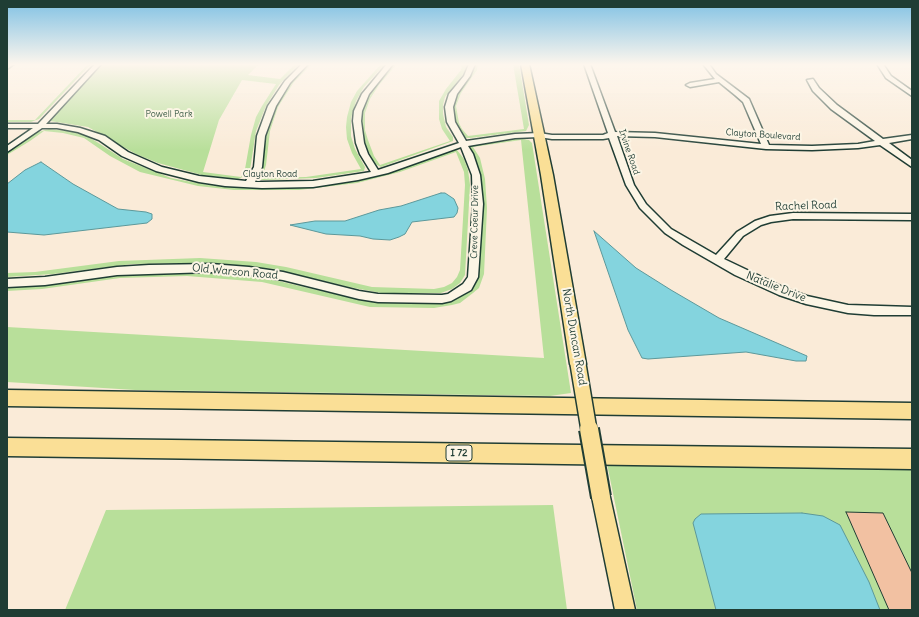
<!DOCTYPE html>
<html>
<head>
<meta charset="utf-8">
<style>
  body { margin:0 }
  #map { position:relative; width:919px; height:617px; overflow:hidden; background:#faebd8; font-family:Delius,sans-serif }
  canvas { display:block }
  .frame { position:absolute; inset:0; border:8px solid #1f3d34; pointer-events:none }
</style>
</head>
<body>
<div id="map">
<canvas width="919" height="617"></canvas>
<div class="frame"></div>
</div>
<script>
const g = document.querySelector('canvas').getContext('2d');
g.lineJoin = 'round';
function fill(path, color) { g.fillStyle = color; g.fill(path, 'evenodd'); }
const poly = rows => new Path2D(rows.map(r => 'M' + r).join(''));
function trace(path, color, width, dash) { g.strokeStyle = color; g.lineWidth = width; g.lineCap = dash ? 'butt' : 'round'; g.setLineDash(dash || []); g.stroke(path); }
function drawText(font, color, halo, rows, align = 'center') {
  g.font = font + ' Delius,sans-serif'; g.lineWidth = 4; g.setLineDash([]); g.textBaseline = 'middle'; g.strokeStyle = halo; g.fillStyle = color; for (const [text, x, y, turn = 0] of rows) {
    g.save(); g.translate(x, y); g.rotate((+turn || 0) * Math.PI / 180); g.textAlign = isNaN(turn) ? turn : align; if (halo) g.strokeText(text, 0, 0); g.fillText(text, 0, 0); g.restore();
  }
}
fill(poly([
  [88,64,91,64,39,119,31,122,7,122,7,120,35,120],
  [100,64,259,64,248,75,280,79,295,64,299,64,279,85,266,106,256,131,250,170,247,175,238,179,202,175,158,163,136,154,88,127,50,121],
  [242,80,276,84,262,106,256,117,251,135,245,169,241,177,203,172,219,120],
  [308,64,312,64,294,82,278,107,270,131,266,165,262,178,306,177,361,169,352,153,347,139,346,127,347,117,351,102,357,91,381,64,385,64,364,87,356,101,351,118,351,136,355,149,365,167,364,171,316,178,263,180,259,179,258,175,263,157,265,132,271,114,282,93],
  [393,64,397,64,379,85,370,99,365,113,365,130,368,140,374,156,380,165,450,141,442,129,439,119,439,101,446,89,461,70,462,64,467,64,464,73,445,97,443,105,443,114,446,127,453,137,453,141,381,167,375,164,363,141,360,131,361,114,363,106,370,93],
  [475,64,478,64,477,70,461,93,456,106,459,123,462,129,468,136,524,129,513,64,519,64,529,125,526,131,470,138,466,138,461,135,453,121,452,102,455,95,470,76],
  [49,129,68,131,85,135,97,142,123,159,171,178,208,185,241,188,303,187,362,180,386,173,452,150,457,150,464,159,468,170,470,185,465,275,460,283,452,289,441,293,381,293,349,287,274,269,210,263,132,264,53,274,7,277,7,273,35,272,119,261,200,258,256,262,286,267,372,287,434,289,444,287,452,283,457,277,460,270,465,185,464,172,456,152,400,172,357,183,299,190,234,190,198,186,140,172,110,156,84,138,63,133,44,131,30,141,7,155,7,152,38,132],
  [517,138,529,140,532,143,571,393,550,396,135,390,7,382,7,327,544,358,521,140,473,147,480,158,485,179,487,208,484,274,479,288,473,293,460,303,452,305,434,308,370,307,262,282,187,276,120,278,42,289,7,291,7,287,102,276,139,273,198,272,250,276,274,280,360,300,438,303,454,300,466,292,481,183,480,174,470,149,471,146,494,141],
  [607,464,912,470,912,610,637,610],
  [553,505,567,610,65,610,106,510]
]), '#b8df9a');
const water = poly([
  [41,162,73,184,118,209,146,212,152,214,152,219,147,223,44,235,7,232,7,184,25,170,41,162],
  [441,193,445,193,454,199,458,208,457,213,454,217,412,222,405,234,399,237,390,240,373,239,360,236,326,234,290,225,315,221,345,221,379,210,401,206,441,193],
  [594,231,636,268,671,290,719,318,807,356,806,361,796,361,746,352,648,359,642,358,628,330,594,231],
  [802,513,823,516,840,525,869,582,880,610,716,610,693,523,695,519,701,514,802,513]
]);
fill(water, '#84d4de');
trace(water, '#5c989a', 1);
const building = poly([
  [846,512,883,513,912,573,912,610,889,610,846,512]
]);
fill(building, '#f2c1a2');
trace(building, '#1f3d34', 1);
const minor = poly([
  [7,64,14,64,7,69,7,64],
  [95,64,101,64,46,124,57,124,80,128,105,136,128,152,162,167,199,176,246,181,254,167,257,136,268,106,285,81,302,64,308,64,290,83,276,106,265,136,262,167,255,182,262,182,313,181,371,172,360,154,356,143,353,121,354,111,362,94,387,64,393,64,369,94,362,111,361,121,364,143,368,154,378,170,459,143,447,122,445,107,449,94,464,76,469,64,475,64,470,76,457,94,453,107,455,122,466,141,515,134,539,133,552,135,603,135,608,133,584,64,590,64,615,132,655,133,761,144,743,102,735,95,719,82,690,87,686,85,690,83,715,79,703,64,709,64,716,74,749,99,769,145,812,146,858,144,875,141,831,109,813,91,807,80,813,79,819,88,837,105,883,139,912,135,912,139,889,143,912,160,912,167,880,145,858,148,812,150,766,149,655,137,617,136,634,185,646,204,671,229,716,255,737,232,755,221,770,216,793,213,912,214,912,220,793,219,771,222,761,225,743,236,724,259,787,289,807,296,848,305,912,307,912,315,874,315,848,313,806,304,779,295,735,275,683,245,665,233,640,208,626,185,609,138,603,139,552,139,539,137,515,138,468,146,473,154,480,175,483,204,478,277,471,290,451,301,442,303,378,302,359,299,283,280,249,275,211,272,117,275,45,285,7,287,7,279,45,277,117,267,149,265,211,264,249,267,283,272,359,291,378,294,442,295,448,294,463,284,468,277,473,204,472,175,461,147,388,173,358,180,313,187,262,188,225,186,199,182,156,171,122,156,99,140,78,132,57,128,42,128,7,152,7,146,33,128,7,128,7,124,38,124,95,64],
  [877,64,883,64,891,76,912,91,912,96,886,78,877,64]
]);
const major = poly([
  [521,64,529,64,553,175,586,364,583,369,578,370,573,369,570,364,541,175,521,64],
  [601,488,607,491,610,497,635,610,615,610,592,497,595,491,601,488]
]);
const highway = poly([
  [7,390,912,403,912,419,7,406,7,390],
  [7,438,912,449,912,469,7,456,7,438]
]);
trace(minor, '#1f3d34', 3);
trace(major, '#1f3d34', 3);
trace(highway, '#1f3d34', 3);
fill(minor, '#fcf5e5');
fill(major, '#fadf96');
fill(highway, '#fadf96');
const majorBridgeFar1 = poly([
  [578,364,589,430]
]);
const majorBridge = poly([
  [589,429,601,497]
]);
trace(majorBridgeFar1, '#1f3d34', 18, []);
trace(majorBridge, '#1f3d34', 22, []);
trace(majorBridgeFar1, '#fadf96', 15);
trace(majorBridge, '#fadf96', 18);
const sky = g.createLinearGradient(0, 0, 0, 150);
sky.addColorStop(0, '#80c1e4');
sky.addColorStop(0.43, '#fdf6ed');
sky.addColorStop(1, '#fdf6ed00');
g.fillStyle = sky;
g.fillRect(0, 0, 919, 150);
drawText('9px', '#3e5d48', '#fcf5e5', [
  ["Powell Park",169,114]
]);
drawText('9px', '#1f3d34', '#fcf5e5', [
  ["Clayton Boulevard",763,135,4],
  ["Irvine Road",629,152,71],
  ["Clayton Road",270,174],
  ["Creve Coeur Drive",475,222,-89]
]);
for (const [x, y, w] of [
  [459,453,26]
]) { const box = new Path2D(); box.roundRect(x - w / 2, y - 8, w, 16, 3); g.fillStyle = '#fcf5e5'; g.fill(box); trace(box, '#1f3d34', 1); }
drawText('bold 10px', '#1f3d34', null, [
  ["I 72",459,453]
]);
drawText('11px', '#1f3d34', '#fcf5e5', [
  ["Rachel Road",806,206,-2],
  ["Old Warson Road",235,272,5],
  ["Natalie Drive",776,287,22],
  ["North Duncan Road",574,337,80]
]);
</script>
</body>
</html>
